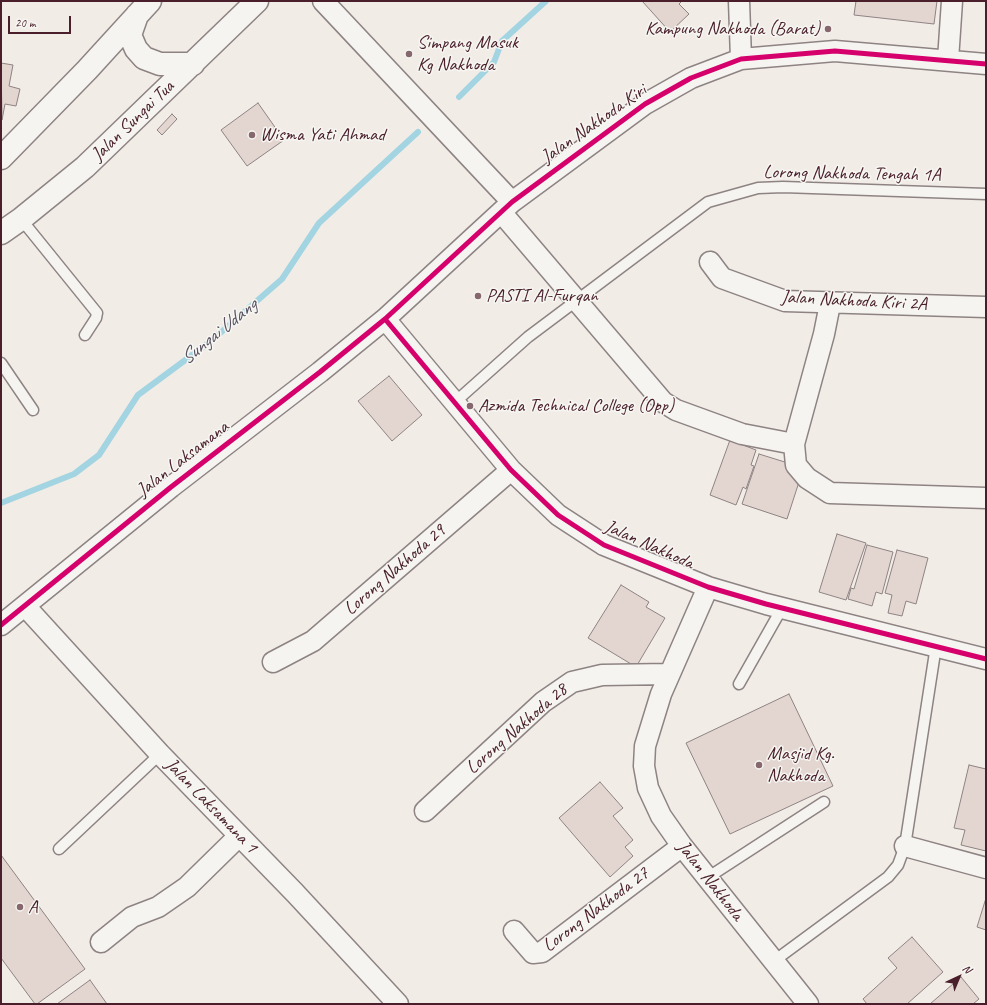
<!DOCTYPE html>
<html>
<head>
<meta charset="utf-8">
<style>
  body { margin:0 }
  #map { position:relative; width:987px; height:1005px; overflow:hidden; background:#f2ece7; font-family:Caveat,sans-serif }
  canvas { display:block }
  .frame { position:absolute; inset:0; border:2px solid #4a1f2b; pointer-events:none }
  .north { position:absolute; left:939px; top:957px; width:40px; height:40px; -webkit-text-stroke:3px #f6f6f2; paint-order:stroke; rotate:44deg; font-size:11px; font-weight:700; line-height:16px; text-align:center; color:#4a1f2b }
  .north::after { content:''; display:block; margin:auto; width:14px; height:18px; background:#4a1f2b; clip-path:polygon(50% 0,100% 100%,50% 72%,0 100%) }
  .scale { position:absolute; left:8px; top:16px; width:63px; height:18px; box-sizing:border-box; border:2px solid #4a1f2b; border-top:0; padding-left:5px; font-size:12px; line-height:14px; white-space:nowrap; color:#4a1f2b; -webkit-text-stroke:3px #f6f6f2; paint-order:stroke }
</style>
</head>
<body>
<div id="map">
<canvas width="987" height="1005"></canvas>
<div class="frame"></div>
<div class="north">N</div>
<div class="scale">20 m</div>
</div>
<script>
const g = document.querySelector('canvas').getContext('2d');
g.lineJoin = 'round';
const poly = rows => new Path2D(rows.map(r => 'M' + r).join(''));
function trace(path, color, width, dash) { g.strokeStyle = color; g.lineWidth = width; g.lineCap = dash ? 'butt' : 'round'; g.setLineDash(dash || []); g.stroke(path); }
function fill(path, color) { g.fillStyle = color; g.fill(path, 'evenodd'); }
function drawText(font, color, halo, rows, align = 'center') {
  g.font = font + ' Caveat,sans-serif'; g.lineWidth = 3; g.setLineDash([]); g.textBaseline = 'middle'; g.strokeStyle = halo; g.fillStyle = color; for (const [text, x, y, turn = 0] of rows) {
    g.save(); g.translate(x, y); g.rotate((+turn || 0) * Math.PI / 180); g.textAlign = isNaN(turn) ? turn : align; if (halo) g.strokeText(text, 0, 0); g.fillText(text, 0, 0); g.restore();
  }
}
trace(poly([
  [459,97,494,62,502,41,546,1],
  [1,503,74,474,99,455,138,395,211,341,282,279,319,223,418,132]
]), '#a2d4e1', 6);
const building = poly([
  [642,1,682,1,679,4,689,14,670,32,642,1],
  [856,1,937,1,934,24,854,15,856,1],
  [1,63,13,65,9,86,20,89,16,106,5,104,2,120,1,63],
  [258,103,284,140,247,166,221,130,258,103],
  [172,114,177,119,162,135,157,130,172,114],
  [389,376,422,415,392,441,358,401,389,376],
  [730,440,756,450,751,465,754,466,746,489,743,487,736,505,710,495,730,440],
  [759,454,788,463,799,482,787,519,742,504,759,454],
  [837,534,866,543,846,600,819,592,837,534],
  [867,545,893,552,882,594,876,592,872,606,848,599,851,588,854,589,867,545],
  [897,550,928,558,916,604,906,601,902,616,888,613,892,595,885,593,897,550],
  [621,585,649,602,646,607,665,618,636,667,588,638,621,585],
  [789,694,833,786,730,834,686,743,789,694],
  [969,765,986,769,986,851,961,845,965,830,954,828,969,765],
  [600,782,623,808,613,816,633,840,625,847,633,856,610,877,559,818,600,782],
  [1,855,85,969,37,1004,35,1004,1,958,1,855],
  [986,898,986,930,977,927,986,898],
  [912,937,943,972,907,1004,867,1004,863,999,897,968,888,958,912,937],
  [961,977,979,999,973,1004,930,1004,961,977],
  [90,980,107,1004,57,1004,90,980]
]);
fill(building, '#e3d5cf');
trace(building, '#8e8383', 1);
const service = poly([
  [21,219,97,313,96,318,85,335],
  [1,363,33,410],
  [454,403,528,337,708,202,758,188,783,187,986,194],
  [739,684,782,608],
  [59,849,160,754],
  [707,878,824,802],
  [774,961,888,877,898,865,905,846,936,646]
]);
const minor = poly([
  [323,1,512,202],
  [739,1,741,59],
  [948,60,952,1],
  [501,212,663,402,676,410,742,434,794,444],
  [710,262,722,278,785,301,986,307],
  [830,304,824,334,794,444,796,465,807,478,830,493,986,498],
  [385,319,511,470,558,515,604,545,708,587,766,604,986,659],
  [708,587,661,694,645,746,644,766,648,788,661,816,682,846,808,1004],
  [25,606,160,754,295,893,398,1004],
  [1,625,171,487,320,372,385,319,512,202,645,104,691,78,741,59,835,51,986,64],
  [273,662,313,641,511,470],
  [425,811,543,702,572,682,602,675,669,674],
  [905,846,986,868],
  [514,931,533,953,542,952,682,846],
  [101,942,132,917,158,907,187,887,239,836]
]);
const secondary = poly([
  [137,15,130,35,136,49,144,58,160,64,193,64],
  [1,158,87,70,150,1],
  [1,233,21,219,85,167,257,1]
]);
trace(service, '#8e8383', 13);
trace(minor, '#8e8383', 23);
trace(secondary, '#8e8383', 25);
trace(service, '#f5f4f1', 10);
trace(minor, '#f5f4f1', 20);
trace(secondary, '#f5f4f1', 22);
trace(poly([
  [385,319,511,470,558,515,604,545,708,587,766,604,986,659],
  [1,625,171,487,320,372,385,319,512,202,645,104,691,78,741,59,835,51,986,64]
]), '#d6006c', 5);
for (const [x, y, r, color] of [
  [828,29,4,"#85676d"],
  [409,54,4,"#85676d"],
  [252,135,4,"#85676d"],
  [478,296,4,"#85676d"],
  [470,406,4,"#85676d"],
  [759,765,4,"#85676d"],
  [20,907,4,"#85676d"]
]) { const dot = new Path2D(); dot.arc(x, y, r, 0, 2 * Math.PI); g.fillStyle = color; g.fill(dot); trace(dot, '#f6f6f2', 1.5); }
drawText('19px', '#4a1f2b', '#f6f6f2', [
  ["Kampung Nakhoda (Barat)",820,29,"right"],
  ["Simpang Masuk",417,43],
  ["Kg Nakhoda",417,65],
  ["Wisma Yati Ahmad",260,135],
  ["PASTI Al-Furqan",486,296],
  ["Azmida Technical College (Opp)",478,406],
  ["Masjid Kg.",767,754],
  ["Nakhoda",767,776],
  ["A",28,907]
], 'left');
drawText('19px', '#4a1f2b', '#f6f6f2', [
  ["Jalan Sungai Tua",133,121,-44],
  ["Jalan Nakhoda Kiri",594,124,-35],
  ["Lorong Nakhoda Tengah 1A",852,174,1],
  ["Jalan Nakhoda Kiri 2A",854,301,3],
  ["Jalan Laksamana",183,459,-38],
  ["Jalan Nakhoda",649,545,24],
  ["Lorong Nakhoda 29",395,570,-41],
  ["Lorong Nakhoda 28",517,729,-41],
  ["Jalan Laksamana 1",211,806,46],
  ["Jalan Nakhoda",710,881,52],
  ["Lorong Nakhoda 27",596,910,-37]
]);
drawText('italic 20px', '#5a5261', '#f6f6f2', [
  ["Sungai Udang",219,332,-39]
]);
</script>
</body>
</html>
